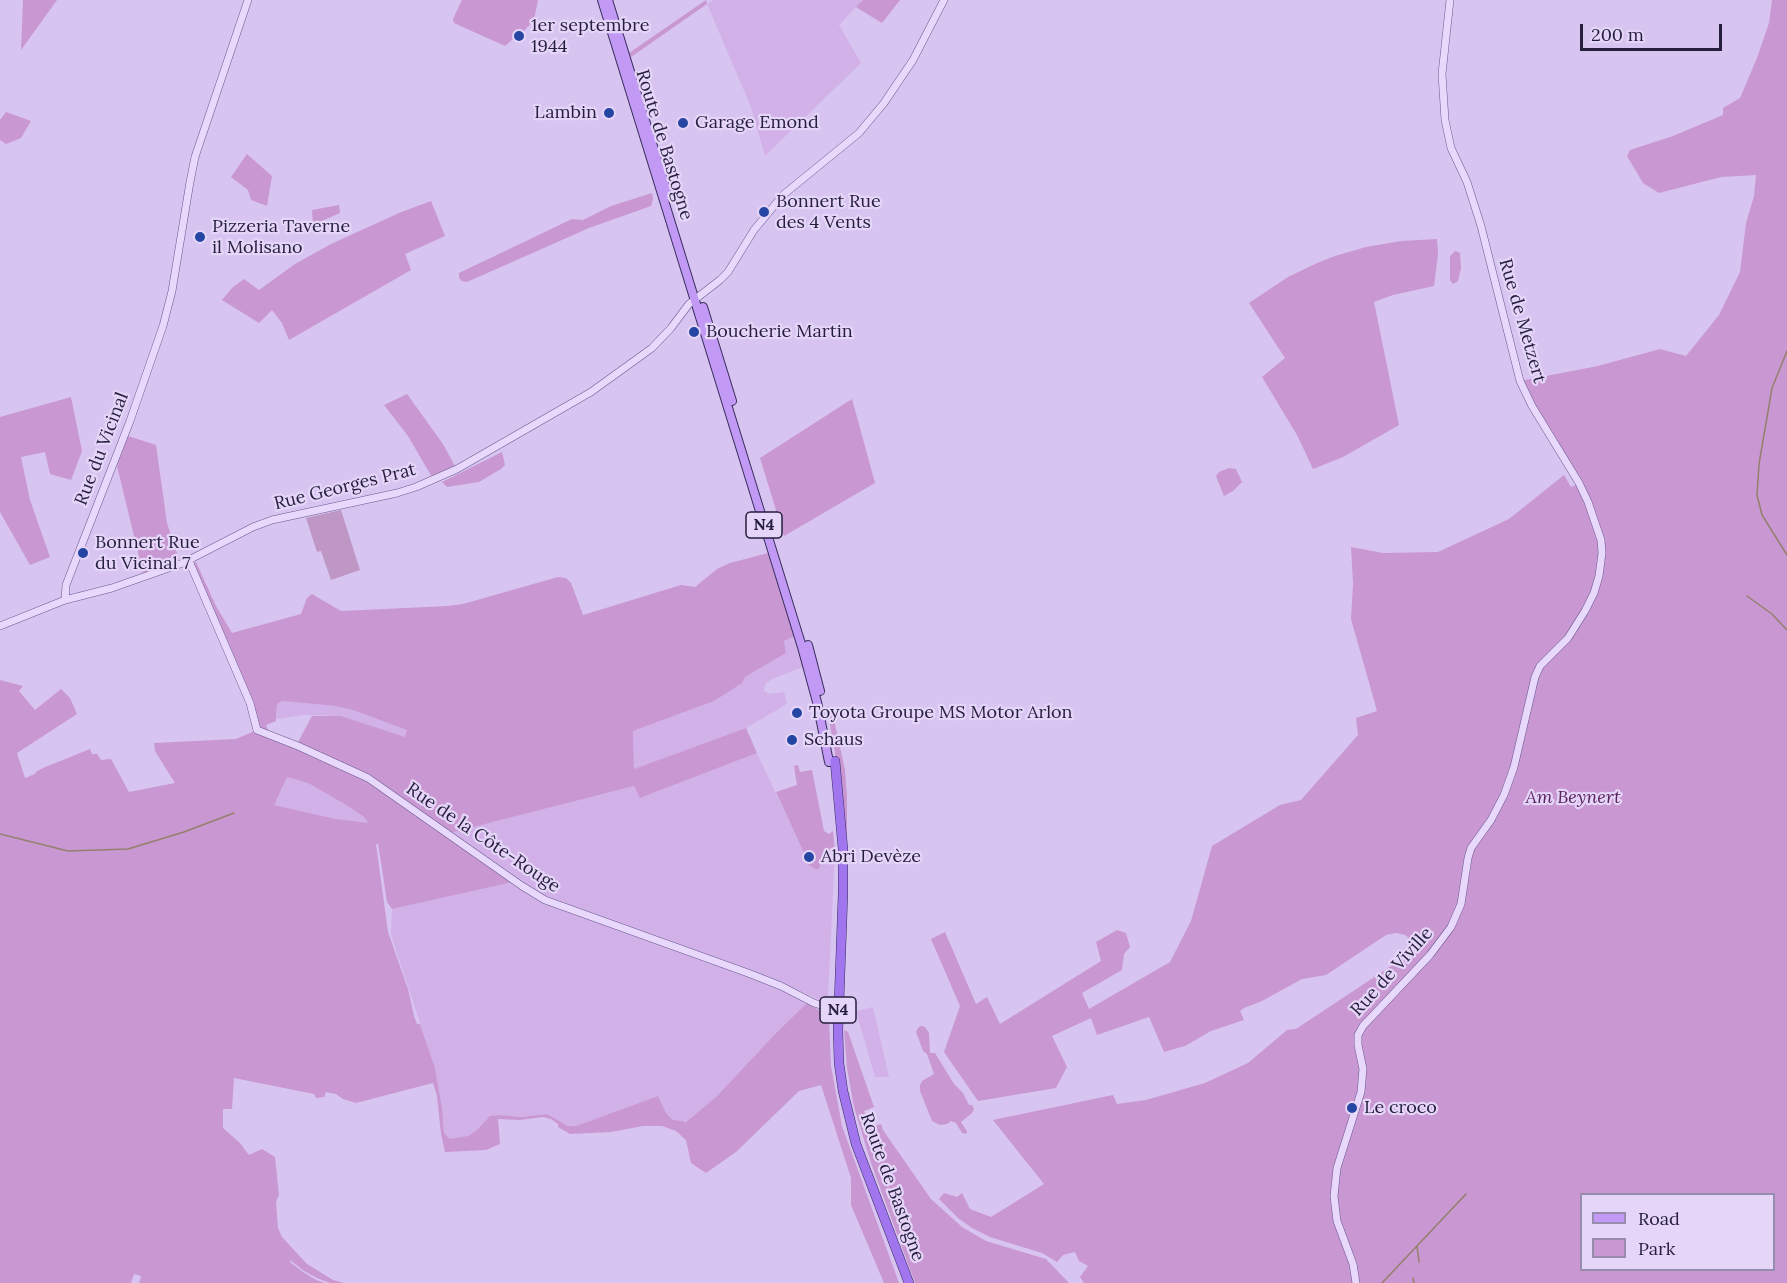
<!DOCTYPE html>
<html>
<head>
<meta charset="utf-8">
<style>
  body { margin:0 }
  #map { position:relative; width:1787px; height:1283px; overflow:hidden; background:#d8c4f1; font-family:Lora,serif }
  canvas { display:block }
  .legend { position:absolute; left:1580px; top:1193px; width:195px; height:78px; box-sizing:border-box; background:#e5d5f8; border:2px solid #988cad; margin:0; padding:8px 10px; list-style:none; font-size:18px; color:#251e3d }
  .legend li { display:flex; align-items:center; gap:12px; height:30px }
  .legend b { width:30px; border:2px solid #988cad }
  .scale { position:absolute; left:1580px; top:24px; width:142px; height:27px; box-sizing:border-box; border:3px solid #251e3d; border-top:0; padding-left:8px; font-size:18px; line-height:21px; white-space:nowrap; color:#251e3d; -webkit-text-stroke:4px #e5d5f8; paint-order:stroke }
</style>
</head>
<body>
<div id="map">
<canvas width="1787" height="1283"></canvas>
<ul class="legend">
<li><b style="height:8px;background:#c29af6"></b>Road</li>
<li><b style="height:16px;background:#c997d1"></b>Park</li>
</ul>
<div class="scale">200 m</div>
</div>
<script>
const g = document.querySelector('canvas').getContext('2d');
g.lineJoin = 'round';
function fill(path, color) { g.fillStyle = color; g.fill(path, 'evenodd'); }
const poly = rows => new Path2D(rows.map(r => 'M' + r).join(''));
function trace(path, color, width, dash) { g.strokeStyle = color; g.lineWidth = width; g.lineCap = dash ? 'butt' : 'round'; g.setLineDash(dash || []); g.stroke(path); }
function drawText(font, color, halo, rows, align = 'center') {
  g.font = font + ' Lora,serif'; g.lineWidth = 4.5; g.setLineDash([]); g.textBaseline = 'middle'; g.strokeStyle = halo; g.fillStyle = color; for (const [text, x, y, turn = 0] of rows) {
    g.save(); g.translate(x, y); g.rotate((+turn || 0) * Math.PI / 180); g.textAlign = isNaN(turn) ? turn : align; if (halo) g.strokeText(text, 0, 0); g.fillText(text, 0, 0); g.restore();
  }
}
fill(poly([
  [714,0,900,0,882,23,856,7,839,25,861,63,765,156,751,107,707,4],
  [795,636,803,658,803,667,774,678,765,684,764,691,769,694,784,692,787,703,784,706,746,728,634,769,633,731,714,701,745,677,786,653,784,641],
  [282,701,335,706,353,710,408,730,405,737,341,716,304,715,277,719,277,704],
  [757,753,803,851,803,861,824,851,835,850,828,998,822,1001,787,985,545,898,450,833,634,786,640,798],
  [286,777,308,783,346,805,364,817,368,824,336,819,273,805],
  [513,882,528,892,758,978,807,1003,776,1033,717,1096,685,1123,683,1121,673,1120,666,1113,658,1096,576,1126,568,1126,547,1114,521,1117,500,1115,490,1116,477,1130,468,1136,451,1140,444,1133,442,1108,435,1068,391,935,392,909],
  [873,1007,889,1077,875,1077,856,1011]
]), '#d1b1e8');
fill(poly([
  [23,0,57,0,21,50],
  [462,0,538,0,534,20,523,32,524,34,518,40,514,38,505,46,454,23,453,19],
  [706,0,707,4,631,57,629,53],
  [863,0,900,0,882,23,856,7],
  [1772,0,1787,0,1787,1283,1084,1283,1080,1277,1088,1266,1079,1261,1075,1252,1063,1255,1057,1262,1042,1253,990,1237,972,1228,958,1218,939,1199,944,1193,957,1197,962,1193,970,1209,991,1217,1044,1184,993,1120,1113,1095,1117,1104,1146,1100,1205,1083,1248,1063,1287,1030,1296,1029,1415,950,1410,939,1405,935,1396,933,1386,935,1326,975,1302,979,1262,1001,1244,1008,1240,1011,1244,1020,1211,1031,1185,1046,1164,1052,1149,1017,1097,1035,1091,1018,1052,1036,1067,1067,1056,1088,978,1101,944,1052,960,1006,931,939,945,932,976,1004,987,997,1000,1024,1101,961,1096,942,1117,930,1126,933,1130,947,1124,954,1122,970,1082,993,1089,1009,1170,962,1191,921,1212,846,1280,805,1301,800,1358,735,1356,718,1377,711,1351,619,1353,583,1351,547,1383,553,1438,552,1509,519,1564,475,1571,487,1578,484,1520,381,1598,366,1660,349,1686,356,1719,315,1740,272,1746,223,1754,196,1756,175,1721,177,1659,193,1643,183,1627,156,1630,150,1673,136,1723,115,1723,108,1740,98,1757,58,1769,23],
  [1582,1194,1774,1194,1774,1270,1582,1270],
  [6,112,31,121,21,138,6,144,0,140,0,120],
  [247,154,272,176,267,206,251,200,248,190,231,177],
  [652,193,653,199,651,206,589,228,467,282,462,281,459,278,459,273,572,219,583,220,611,206],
  [431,201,445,236,405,254,411,270,289,340,282,323,272,310,259,323,222,300,232,288,244,279,259,290,295,264,331,244,399,213],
  [339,205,340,213,313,225,312,210],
  [1437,239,1438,254,1434,286,1393,295,1374,302,1399,425,1343,457,1313,469,1297,435,1262,377,1285,358,1249,303,1288,277,1315,264,1335,256,1366,247,1401,241],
  [1455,251,1460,253,1461,268,1458,281,1453,284,1450,280,1450,256],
  [407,394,443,444,455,466,432,477,408,436,384,405],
  [71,397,82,451,71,480,50,474,45,452,21,457,30,500,50,557,30,565,0,512,0,417],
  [852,399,875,483,784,536,760,458],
  [128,436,156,445,167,523,179,560,143,573,117,466],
  [502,452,505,465,501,469,479,482,447,487,442,482],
  [1229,468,1236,469,1242,482,1233,491,1224,496,1216,476,1219,472],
  [768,553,795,636,784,641,786,653,745,677,742,683,714,701,633,731,634,769,746,728,757,753,640,798,634,786,450,833,361,772,305,747,298,742,312,716,341,716,405,737,407,730,353,710,335,706,282,701,277,704,276,721,266,725,268,730,263,736,308,753,358,776,404,805,513,882,392,909,387,902,380,856,378,844,376,844,388,932,408,989,414,1016,417,1024,420,1024,435,1068,442,1108,444,1133,450,1139,468,1136,477,1130,490,1116,500,1115,521,1117,547,1114,568,1126,576,1126,658,1096,666,1113,673,1120,683,1121,685,1123,717,1096,776,1033,807,1003,825,1014,829,1019,831,1066,842,1126,899,1283,884,1283,851,1205,851,1178,821,1085,799,1091,736,1152,706,1173,691,1163,686,1140,676,1131,662,1126,643,1126,611,1132,570,1134,558,1127,558,1124,551,1119,543,1117,520,1120,498,1119,500,1144,486,1150,445,1152,441,1134,437,1096,433,1083,356,1103,343,1099,336,1094,326,1092,324,1097,316,1098,314,1094,234,1078,232,1109,223,1109,223,1128,240,1143,249,1155,262,1149,275,1157,279,1195,276,1202,278,1228,282,1237,307,1264,333,1280,344,1283,330,1283,317,1278,304,1271,290,1260,290,1262,303,1272,316,1280,325,1283,139,1283,141,1276,134,1274,131,1283,0,1283,0,680,23,686,19,691,35,710,61,689,70,698,77,714,17,753,25,778,35,774,37,771,43,768,90,749,92,754,97,754,101,760,111,759,129,792,175,783,155,751,154,743,236,739,257,730,254,713,191,564,196,562,216,606,232,633,301,614,307,598,312,594,341,611,448,606,463,604,558,577,566,578,571,583,583,615,681,585,695,587,717,569,730,563],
  [287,777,308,783,346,805,364,817,368,823,336,819,274,805],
  [828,706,832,711,845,770,847,796,847,834,845,834,840,781,827,708],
  [798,765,800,772,812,770,824,831,829,834,833,831,835,850,824,851,819,869,815,869,803,861,803,851,776,792,797,785,794,766],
  [921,1026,925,1027,929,1033,930,1053,935,1053,954,1084,963,1093,969,1105,972,1105,974,1109,972,1113,961,1122,967,1131,966,1134,962,1133,956,1123,951,1121,947,1124,940,1125,932,1121,920,1091,920,1085,922,1081,934,1074,927,1054,923,1051,916,1032,918,1028],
  [844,1030,848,1032,874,1107,864,1111,871,1127,881,1124,883,1130,931,1199,962,1227,986,1241,1046,1259,1069,1283,915,1283,871,1163,854,1107,847,1068]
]), '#c997d1');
fill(poly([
  [341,510,360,570,331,580,321,551,317,552,306,518]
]), '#bf97c5');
trace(poly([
  [1787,351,1772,388,1759,464,1757,495,1762,515,1787,555],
  [1747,596,1772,614,1787,630],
  [0,834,68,851,128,849,184,832,234,813],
  [1417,1246,1419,1262],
  [1413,1278,1414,1283],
  [1382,1283,1466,1194]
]), '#94806c', 1.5);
const tertiary = poly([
  [189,561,250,703,257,730,298,746,368,778,522,886,545,900,748,973,781,986,814,1003,833,1009],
  [65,600,66,585,130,421,163,326,172,291,190,182,195,157,248,0],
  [0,626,65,600,112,588,183,563,253,527,272,520,397,493,416,487,457,469,591,392,652,348,671,328,689,304,720,280,728,272,754,230,783,195,859,133,884,103,913,60,944,0],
  [1356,1283,1353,1264,1337,1221,1334,1196,1337,1168,1361,1092,1363,1069,1358,1045,1358,1035,1363,1026,1430,955,1451,927,1461,904,1468,858,1471,848,1491,820,1504,795,1514,767,1535,677,1540,666,1568,638,1585,611,1594,593,1599,576,1602,553,1601,540,1588,502,1579,483,1532,406,1520,381,1481,226,1467,182,1451,148,1445,120,1442,74,1450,0]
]);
const primary = poly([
  [602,0,802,647,817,702,829,762],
  [608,0,668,195],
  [703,307,732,401],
  [808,645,820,691]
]);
const trunk = poly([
  [835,761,843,849,843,894,838,1030,839,1063,843,1091,856,1144,909,1283]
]);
trace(tertiary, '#68598e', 8);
trace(primary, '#372d5b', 10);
trace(trunk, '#372d5b', 10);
trace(tertiary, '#e8d8fb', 7);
trace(primary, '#c29af6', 8);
trace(trunk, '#a075ee', 9);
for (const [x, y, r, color] of [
  [519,36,6,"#2445a1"],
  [609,113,6,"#2445a1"],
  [683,123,6,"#2445a1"],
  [764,212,6,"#2445a1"],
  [200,237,6,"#2445a1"],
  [694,332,6,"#2445a1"],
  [83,553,6,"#2445a1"],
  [797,713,6,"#2445a1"],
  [792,740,6,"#2445a1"],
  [809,857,6,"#2445a1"],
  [1352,1108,6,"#2445a1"]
]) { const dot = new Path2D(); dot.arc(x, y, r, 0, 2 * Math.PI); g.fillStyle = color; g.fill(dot); trace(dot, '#e5d5f8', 2); }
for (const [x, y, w] of [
  [764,525,36],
  [838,1010,36]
]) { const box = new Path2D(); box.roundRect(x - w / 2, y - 13, w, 26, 4.5); g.fillStyle = '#e5d5f8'; g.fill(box); trace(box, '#251e3d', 1.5); }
drawText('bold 16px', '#251e3d', null, [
  ["N4",764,525],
  ["N4",838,1010]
]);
drawText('18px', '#251e3d', '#e5d5f8', [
  ["1er septembre",531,26],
  ["1944",531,47],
  ["Lambin",597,113,"right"],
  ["Garage Emond",695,123],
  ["Bonnert Rue",776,202],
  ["des 4 Vents",776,223],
  ["Pizzeria Taverne",212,227],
  ["il Molisano",212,248],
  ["Boucherie Martin",706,332],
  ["Bonnert Rue",95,543],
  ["du Vicinal 7",95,564],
  ["Toyota Groupe MS Motor Arlon",809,713],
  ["Schaus",804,740],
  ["Abri Devèze",821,857],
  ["Le croco",1364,1108]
], 'left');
drawText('18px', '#251e3d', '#e5d5f8', [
  ["Route de Bastogne",664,145,73],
  ["Rue de Metzert",1522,321,74],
  ["Rue du Vicinal",102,449,-69],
  ["Rue Georges Prat",345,487,-14],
  ["Rue de la Côte-Rouge",483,838,34],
  ["Rue de Viville",1392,972,-48],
  ["Route de Bastogne",892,1187,70]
]);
drawText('italic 18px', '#5a235b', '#e5d5f8', [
  ["Am Beynert",1573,798]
]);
</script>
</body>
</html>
